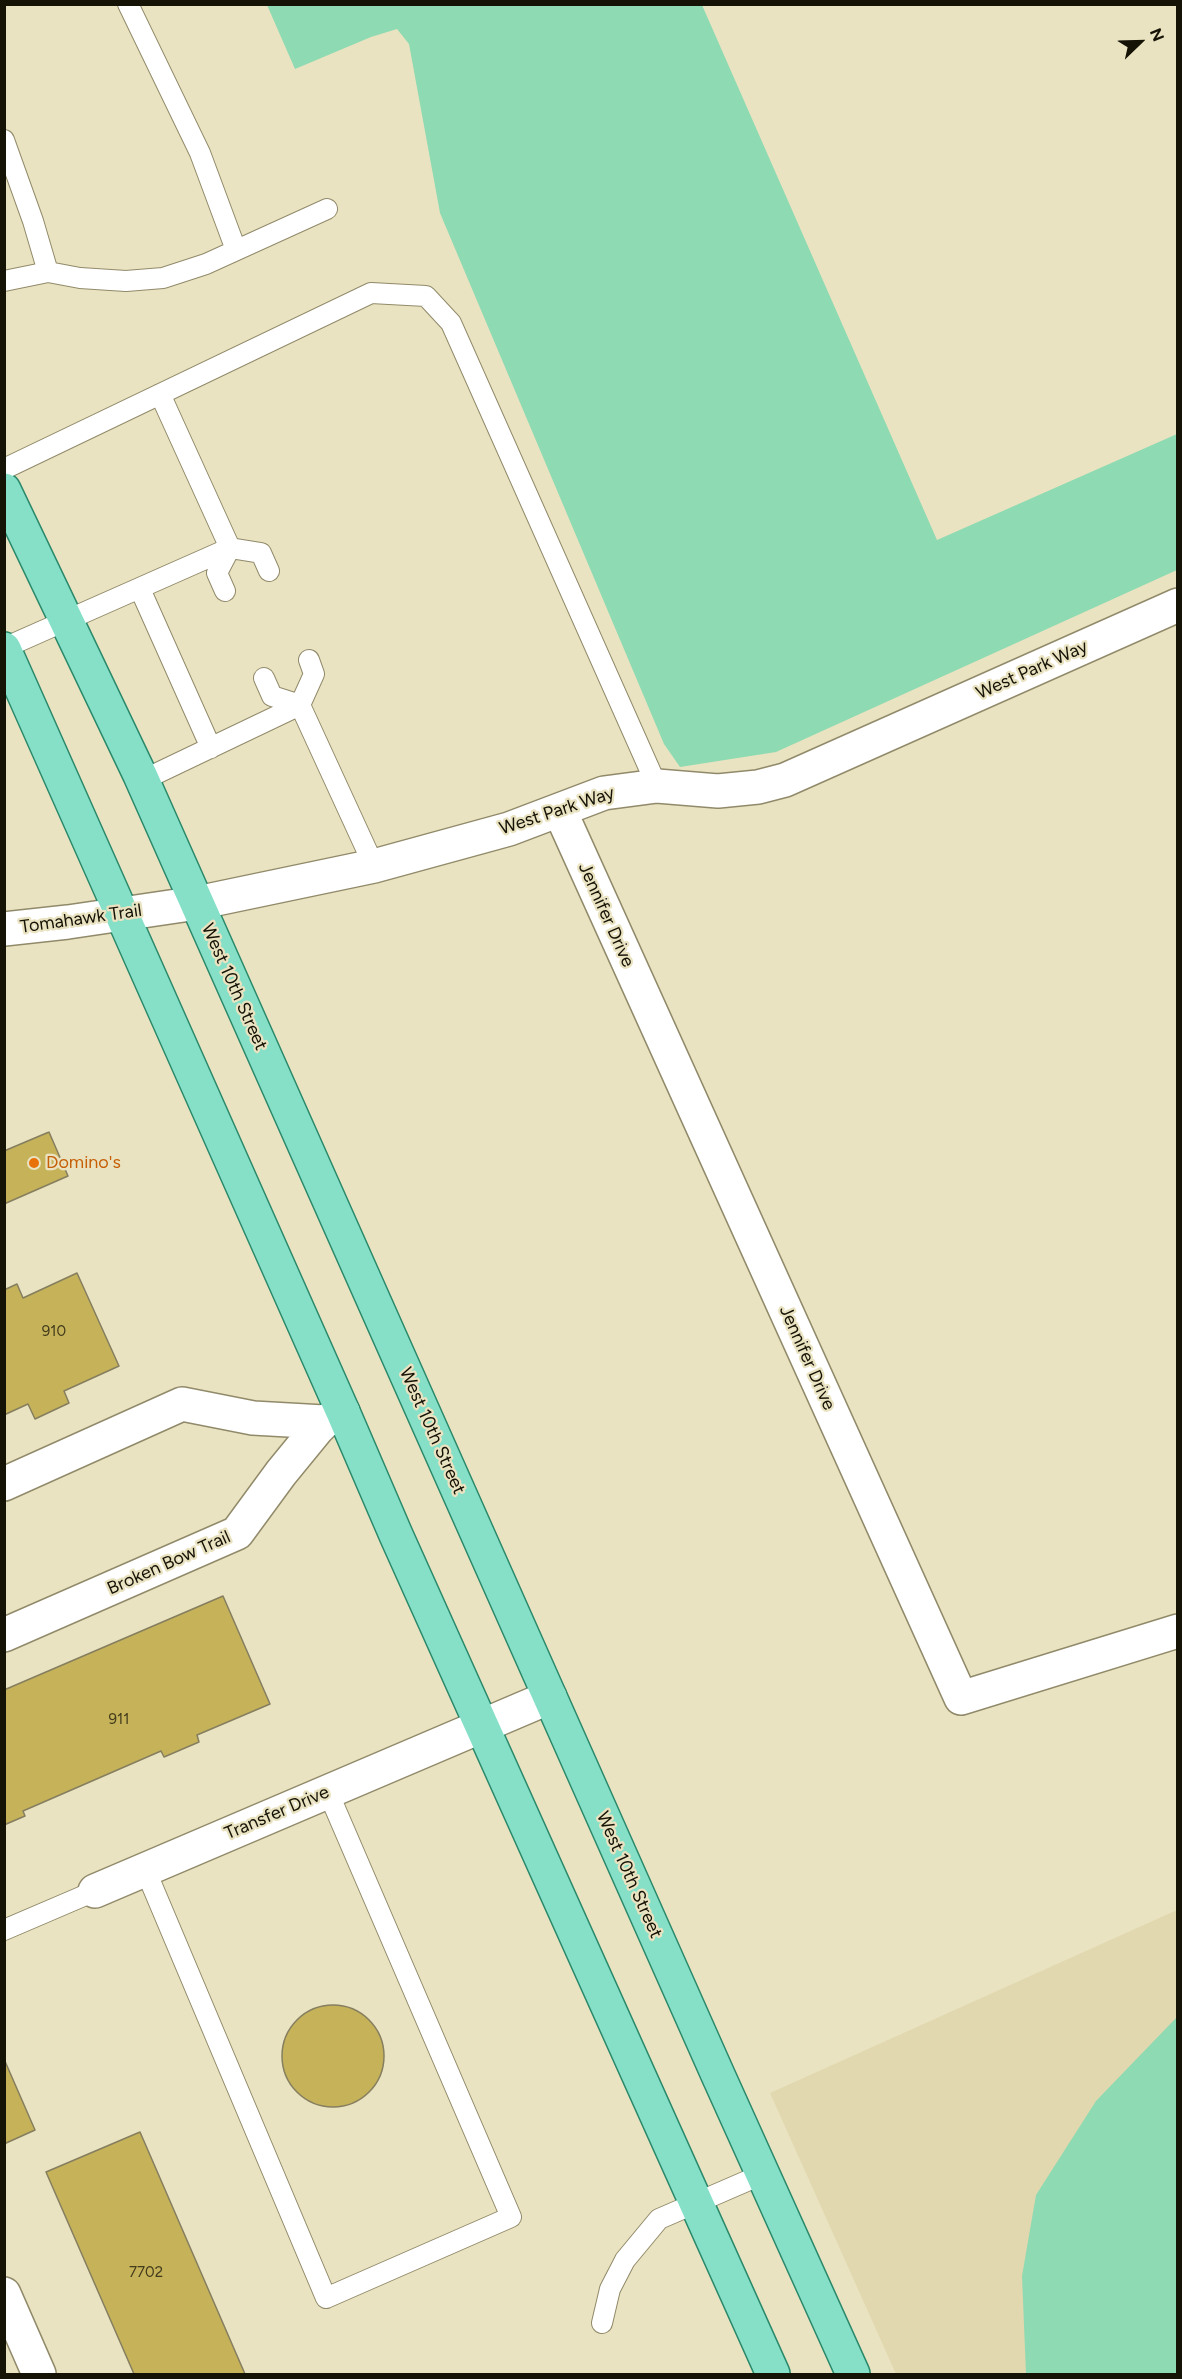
<!DOCTYPE html>
<html>
<head>
<meta charset="utf-8">
<style>
  body { margin:0 }
  #map { position:relative; width:1182px; height:2379px; overflow:hidden; background:#eae3c1; font-family:Figtree,sans-serif }
  canvas { display:block }
  .frame { position:absolute; inset:0; border:6px solid #151206; pointer-events:none }
  .north { position:absolute; left:1110px; top:12px; width:60px; height:60px; -webkit-text-stroke:4px #eae3c1; paint-order:stroke; rotate:67deg; font-size:16px; font-weight:700; line-height:24px; text-align:center; color:#151206 }
  .north::after { content:''; display:block; margin:auto; width:21px; height:27px; background:#151206; clip-path:polygon(50% 0,100% 100%,50% 72%,0 100%) }
</style>
</head>
<body>
<div id="map">
<canvas width="1182" height="2379"></canvas>
<div class="frame"></div>
<div class="north">N</div>
</div>
<script>
const g = document.querySelector('canvas').getContext('2d');
g.lineJoin = 'round';
function fill(path, color) { g.fillStyle = color; g.fill(path, 'evenodd'); }
const poly = rows => new Path2D(rows.map(r => 'M' + r).join(''));
function trace(path, color, width, dash) { g.strokeStyle = color; g.lineWidth = width; g.lineCap = dash ? 'butt' : 'round'; g.setLineDash(dash || []); g.stroke(path); }
function drawText(font, color, halo, rows, align = 'center') {
  g.font = font + ' Figtree,sans-serif'; g.lineWidth = 4.5; g.setLineDash([]); g.textBaseline = 'middle'; g.strokeStyle = halo; g.fillStyle = color; for (const [text, x, y, turn = 0] of rows) {
    g.save(); g.translate(x, y); g.rotate((+turn || 0) * Math.PI / 180); g.textAlign = isNaN(turn) ? turn : align; if (halo) g.strokeText(text, 0, 0); g.fillText(text, 0, 0); g.restore();
  }
}
fill(poly([
  [1177,1910,1177,2374,896,2374,770,2093]
]), '#e1d8af');
fill(poly([
  [267,5,702,5,937,540,1177,434,1177,570,776,752,680,767,664,744,440,213,409,44,397,29,371,37,295,69],
  [1177,2017,1177,2374,1026,2374,1022,2276,1036,2195,1096,2101]
]), '#8edab2');
const building = poly([
  [49,1132,68,1176,4,1204,4,1151,49,1132],
  [77,1273,119,1366,64,1391,69,1403,35,1419,28,1404,4,1415,4,1290,17,1284,23,1298,77,1273],
  [223,1596,270,1704,197,1735,199,1742,164,1757,161,1751,23,1811,25,1816,4,1825,4,1690,223,1596],
  '282 2056a51 51 0 1 1 102 0a51 51 0 1 1-102 0Z',
  [4,2059,35,2130,4,2144,4,2059],
  [140,2132,245,2374,134,2374,46,2172,140,2132]
]);
fill(building, '#c5b259');
trace(building, '#857e5f', 1.5);
const lane = poly([
  [128,4,200,153,236,250],
  [4,140,33,221,48,272],
  [4,281,48,272,80,278,126,281,163,278,206,264,327,209],
  [160,394,230,548],
  [4,469,371,293,426,296,451,323,657,786],
  [140,589,211,748],
  [225,591,217,573,230,548],
  [4,648,230,548,261,553,269,571],
  [264,678,272,696,300,705,314,674,309,660],
  [143,780,300,705,374,866],
  [145,1869,326,2298,511,2217,328,1792],
  [4,1930,95,1891],
  [602,2323,610,2289,625,2260,659,2219,763,2174]
]);
const street = poly([
  [560,811,961,1698,1178,1631],
  [4,929,68,922,197,903,374,866,509,829,604,793,657,786,718,791,758,787,785,780,1178,605],
  [4,1484,182,1404,253,1418,324,1422],
  [4,1635,237,1533,281,1473,317,1429,324,1422,343,1412],
  [95,1891,550,1697],
  [4,2294,39,2374]
]);
const primary = poly([
  [4,490,140,775,718,2075,853,2374],
  [4,649,343,1412,396,1535,773,2374]
]);
trace(lane, '#918a6a', 22);
trace(street, '#918a6a', 36);
trace(primary, '#2a896b', 36);
trace(lane, '#fff', 20);
trace(street, '#fff', 33);
trace(primary, '#86dfc7', 33);
for (const [x, y, r, color] of [
  [34,1163,6,"#e8710a"]
]) { const dot = new Path2D(); dot.arc(x, y, r, 0, 2 * Math.PI); g.fillStyle = color; g.fill(dot); trace(dot, '#eae3c1', 2); }
drawText('15px', '#413a1b', null, [
  ["910",54,1332],
  ["911",119,1720],
  ["7702",146,2273]
]);
drawText('18px', '#151206', '#eae3c1', [
  ["West Park Way",1032,670,-24],
  ["West Park Way",557,811,-18],
  ["Jennifer Drive",606,915,66],
  ["Tomahawk Trail",81,919,-8],
  ["West 10th Street",234,987,66],
  ["Jennifer Drive",807,1358,66],
  ["West 10th Street",432,1431,66],
  ["Broken Bow Trail",169,1563,-24],
  ["Transfer Drive",277,1813,-23],
  ["West 10th Street",629,1875,66]
]);
drawText('18px', '#c56008', '#eae3c1', [
  ["Domino's",46,1163]
], 'left');
</script>
</body>
</html>
